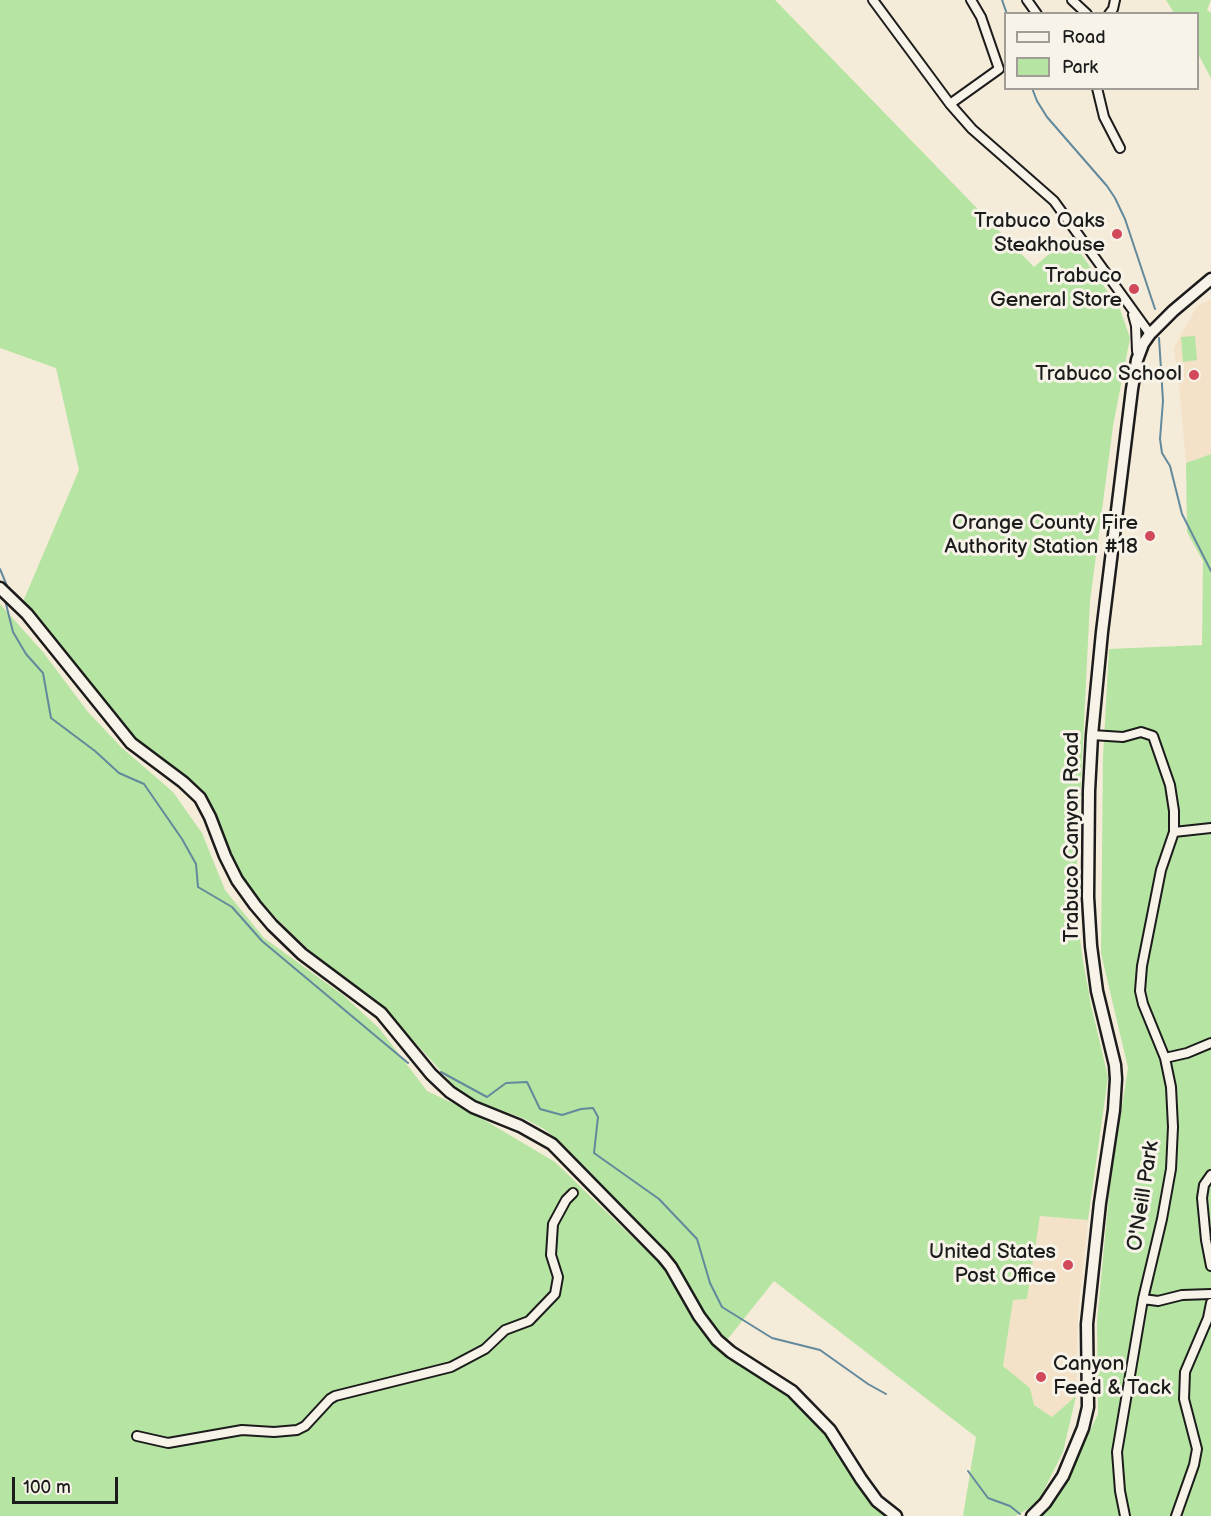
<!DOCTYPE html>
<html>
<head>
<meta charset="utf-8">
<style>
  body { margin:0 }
  #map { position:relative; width:1211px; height:1516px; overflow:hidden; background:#f5ebd9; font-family:"Balsamiq Sans",sans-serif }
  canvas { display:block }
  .legend { position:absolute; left:1004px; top:12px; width:195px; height:78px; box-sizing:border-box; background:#f7f3e8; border:2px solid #9f9d96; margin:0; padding:8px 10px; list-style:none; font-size:18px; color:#1c1c1c }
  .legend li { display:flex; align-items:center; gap:12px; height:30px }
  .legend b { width:30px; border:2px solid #9f9d96 }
  .scale { position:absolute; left:12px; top:1477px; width:106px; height:27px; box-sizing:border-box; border:3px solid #1c1c1c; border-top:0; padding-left:8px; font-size:18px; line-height:21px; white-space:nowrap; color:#1c1c1c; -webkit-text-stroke:4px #f7f3e8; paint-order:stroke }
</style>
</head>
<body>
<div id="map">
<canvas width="1211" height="1516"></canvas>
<ul class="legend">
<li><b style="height:8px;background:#f7f3e8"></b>Road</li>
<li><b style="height:16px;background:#b6e4a2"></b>Park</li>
</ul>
<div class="scale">100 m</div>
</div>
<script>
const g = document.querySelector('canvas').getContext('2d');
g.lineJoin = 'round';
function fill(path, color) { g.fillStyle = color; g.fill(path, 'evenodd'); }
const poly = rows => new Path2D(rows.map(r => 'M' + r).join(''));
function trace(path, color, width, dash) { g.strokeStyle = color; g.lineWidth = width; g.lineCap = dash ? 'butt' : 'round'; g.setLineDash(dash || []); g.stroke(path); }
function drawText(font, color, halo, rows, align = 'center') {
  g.font = font + ' "Balsamiq Sans",sans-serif'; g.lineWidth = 6; g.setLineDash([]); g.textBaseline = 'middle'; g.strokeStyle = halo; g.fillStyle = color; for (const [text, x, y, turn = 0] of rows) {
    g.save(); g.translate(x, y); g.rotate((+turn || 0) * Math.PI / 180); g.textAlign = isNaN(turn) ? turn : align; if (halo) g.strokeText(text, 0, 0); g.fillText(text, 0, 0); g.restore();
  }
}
fill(poly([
  [1211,299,1211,454,1186,463,1180,394,1174,348,1197,306],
  [1040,1216,1088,1220,1078,1313,1076,1396,1052,1417,1034,1405,1030,1388,1003,1366,1013,1300,1027,1299]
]), '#f3e1c8');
fill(poly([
  [0,0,775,0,1034,267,1069,237,1120,309,1130,338,1113,426,1090,601,1076,884,1079,931,1083,961,1091,1005,1108,1077,1088,1220,1040,1216,1027,1299,1013,1300,1003,1366,1030,1388,1034,1405,1052,1417,1076,1396,1063,1452,1040,1498,1028,1509,1015,1516,963,1516,976,1437,774,1281,727,1340,720,1334,696,1302,672,1256,559,1141,544,1129,525,1119,481,1103,456,1088,379,1002,319,960,258,900,245,883,190,784,129,732,92,683,22,604,79,470,56,368,0,348],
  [1166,0,1211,0,1207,10,1211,13,1211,78,1198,54,1198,14,1174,13],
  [1195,336,1197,360,1183,362,1181,337],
  [1211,454,1211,1516,1041,1516,1058,1497,1098,1414,1097,1321,1110,1184,1128,1068,1101,953,1103,757,1109,649,1202,645,1203,561,1187,532,1186,463],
  [0,604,43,652,88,712,121,747,173,792,202,833,225,890,264,938,343,995,379,1028,427,1091,471,1112,555,1162,660,1264,701,1328,735,1361,786,1391,829,1440,863,1493,887,1516,0,1516]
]), '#b6e4a2');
trace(poly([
  [1002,0,1007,14],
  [1032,88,1037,101,1047,117,1107,186,1115,198,1125,219,1155,309],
  [1159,338,1163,401,1160,439,1162,453,1170,466,1182,514,1211,571],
  [0,569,7,586],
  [5,600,13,632,26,654,43,673,51,718,95,751,119,773,144,784,182,839,196,864,198,887,232,907,262,941,408,1063],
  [441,1072,487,1097,506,1083,527,1082,540,1109,562,1115,581,1109,593,1108,598,1117,594,1153,659,1199,697,1239,710,1283,722,1307,772,1338,820,1350,868,1384,886,1394],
  [968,1471,988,1498,1010,1506,1020,1514]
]), '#62899c', 2);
const minor = poly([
  [873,0,950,104,972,129,1054,201,1150,334],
  [1027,0,1037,14],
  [1072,0,1087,14],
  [1109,14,1113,9,1115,0],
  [1097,88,1104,117,1120,148],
  [950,104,999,69,981,17,971,0],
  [1133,315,1136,326,1137,351],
  [1092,735,1123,737,1141,732,1153,736,1170,785,1174,811,1174,832,1161,870,1142,966,1140,991,1143,1004,1165,1058,1171,1087,1173,1127,1171,1169,1162,1219,1143,1299,1117,1452,1120,1491,1125,1516],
  [1174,832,1211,828],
  [1165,1058,1187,1053,1211,1043],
  [1211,1175,1204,1185,1202,1198,1206,1240,1211,1266],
  [1143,1299,1158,1301,1182,1295,1211,1294],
  [137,1436,168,1443,242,1430,274,1432,297,1430,305,1426,330,1399,335,1396,451,1367,485,1349,505,1330,529,1321,555,1294,558,1277,551,1255,553,1224,566,1200,573,1193],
  [1176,1516,1194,1465,1197,1449,1184,1399,1185,1372,1208,1318,1211,1303]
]);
const secondary = poly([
  [0,588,27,614,131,743,183,782,200,798,210,817,225,856,237,880,255,905,272,925,302,954,381,1013,431,1074,450,1092,473,1107,520,1126,552,1144,663,1257,671,1267,699,1316,717,1340,731,1352,792,1391,830,1430,861,1479,877,1501,896,1516],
  [1032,1516,1045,1503,1063,1476,1083,1428,1088,1407,1087,1324,1100,1203,1114,1110,1116,1079,1115,1065,1097,991,1091,946,1088,897,1089,791,1092,735,1102,632,1132,389,1137,360,1143,344,1150,334,1173,311,1211,279]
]);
trace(minor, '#1c1c1c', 12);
trace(secondary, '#1c1c1c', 15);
trace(minor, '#f7f3e8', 8);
trace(secondary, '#f7f3e8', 10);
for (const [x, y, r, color] of [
  [1117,234,6,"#d1495b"],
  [1134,289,6,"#d1495b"],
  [1194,375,6,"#d1495b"],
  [1150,536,6,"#d1495b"],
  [1068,1265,6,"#d1495b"],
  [1041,1377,6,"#d1495b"]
]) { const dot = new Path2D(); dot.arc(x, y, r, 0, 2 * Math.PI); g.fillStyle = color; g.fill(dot); trace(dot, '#f7f3e8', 2); }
drawText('21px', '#1c1c1c', '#f7f3e8', [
  ["Trabuco Oaks",1105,222],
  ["Steakhouse",1105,246],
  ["Trabuco",1122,277],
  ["General Store",1122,301],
  ["Trabuco School",1182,375],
  ["Orange County Fire",1138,524],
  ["Authority Station #18",1138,548],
  ["United States",1056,1253],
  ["Post Office",1056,1277],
  ["Canyon",1053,1365,"left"],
  ["Feed & Tack",1053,1389,"left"]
], 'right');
drawText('21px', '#1c1c1c', '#f7f3e8', [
  ["Trabuco Canyon Road",1073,837,-90],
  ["O'Neill Park",1144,1196,-81]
]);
</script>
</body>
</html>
